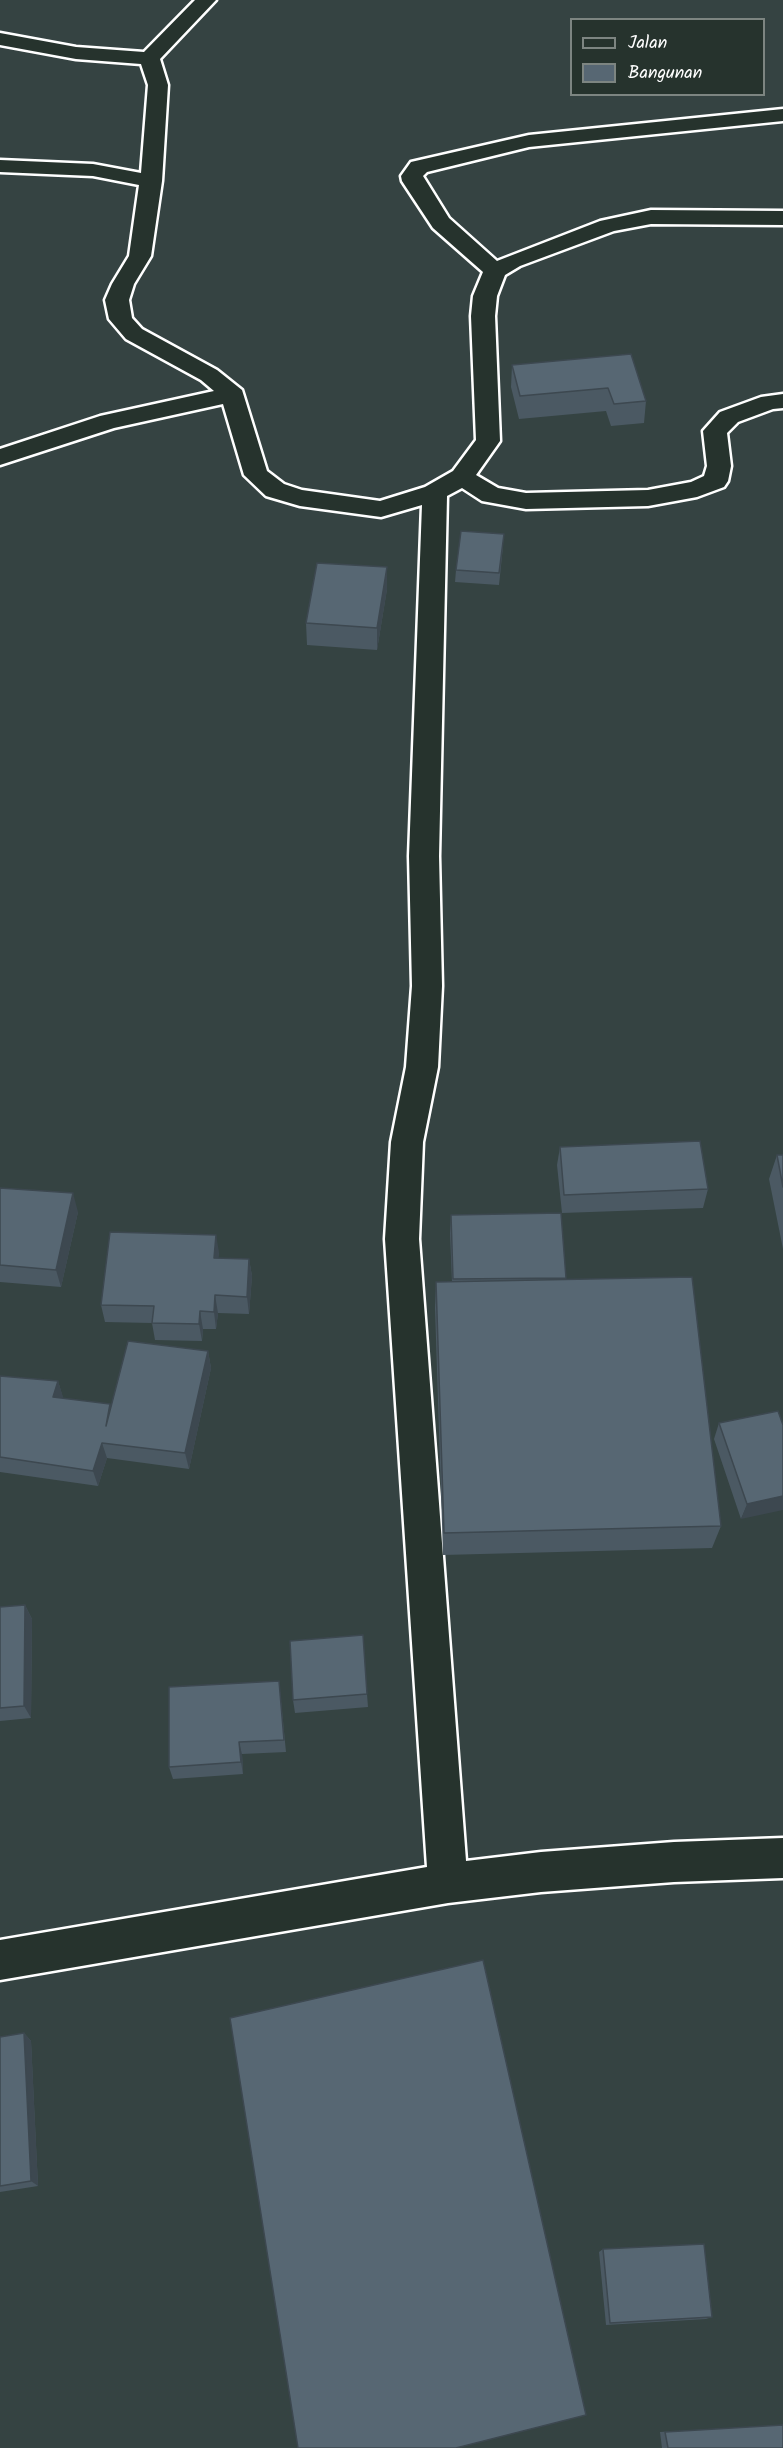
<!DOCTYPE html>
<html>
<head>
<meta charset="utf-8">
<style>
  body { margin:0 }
  #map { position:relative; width:783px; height:2448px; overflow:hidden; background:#354342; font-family:Kalam,sans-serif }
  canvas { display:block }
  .legend { position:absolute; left:570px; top:18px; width:195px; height:78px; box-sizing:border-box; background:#26332d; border:2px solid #7d8581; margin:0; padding:8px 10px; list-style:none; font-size:18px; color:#fff }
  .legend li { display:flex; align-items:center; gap:12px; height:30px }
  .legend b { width:30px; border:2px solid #7d8581 }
</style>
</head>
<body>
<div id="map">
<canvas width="783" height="2448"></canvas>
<ul class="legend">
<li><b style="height:8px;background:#26332d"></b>Jalan</li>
<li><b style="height:16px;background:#576773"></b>Bangunan</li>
</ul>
</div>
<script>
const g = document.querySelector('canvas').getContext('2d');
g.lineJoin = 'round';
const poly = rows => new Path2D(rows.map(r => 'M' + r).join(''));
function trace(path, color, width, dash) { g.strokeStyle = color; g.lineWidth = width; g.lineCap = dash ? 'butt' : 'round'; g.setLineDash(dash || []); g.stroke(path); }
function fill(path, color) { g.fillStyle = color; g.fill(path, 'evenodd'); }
const minor = poly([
  [195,0,216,0,160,59,168,85,162,181,151,256,134,284,129,300,132,318,142,329,217,370,242,390,267,471,284,484,302,490,380,501,425,487,453,471,476,440,471,316,473,296,483,272,433,228,402,181,401,176,411,162,529,135,783,109,783,121,529,147,427,172,423,176,449,218,497,261,600,221,651,210,783,211,783,225,651,224,614,231,520,266,505,275,497,296,495,316,500,441,476,475,498,488,526,493,648,490,691,482,704,476,707,466,703,431,720,412,761,397,783,394,783,408,773,409,738,422,727,433,731,466,728,481,724,487,697,497,648,506,526,509,482,501,462,488,447,496,439,856,442,986,438,1067,423,1142,419,1239,466,1861,541,1852,674,1842,783,1838,783,1878,674,1882,541,1892,448,1903,0,1980,0,1940,427,1867,385,1239,391,1142,406,1067,412,986,409,856,422,505,381,517,300,506,266,496,244,475,223,404,114,428,0,465,0,449,100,416,214,391,201,380,126,339,109,319,105,300,112,284,129,256,139,185,93,176,0,172,0,160,93,164,141,173,148,85,141,64,76,59,0,45,0,33,76,47,144,52,195,0]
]);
trace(minor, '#fff', 5);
fill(minor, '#26332d');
fill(poly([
  [631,354,646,401,644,423,611,426,606,411,519,419,511,387,512,365],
  [503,546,499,585,455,582,456,570],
  [387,589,377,650,307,645,306,623],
  [560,1147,708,1189,703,1208,562,1213,557,1165],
  [777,1155,783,1155,783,1249,769,1179],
  [0,1188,78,1212,61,1287,0,1282],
  [451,1215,566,1278,565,1280,721,1526,712,1548,443,1555,435,1308,436,1282,452,1282,450,1233],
  [219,1252,218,1258,249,1259,252,1276,249,1314,218,1313,216,1329,203,1329,202,1341,155,1340,152,1323,105,1322,101,1305],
  [208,1351,211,1368,189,1469,107,1458,98,1486,0,1472,0,1376,58,1381,63,1398,111,1408],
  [719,1423,783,1425,741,1519,714,1439],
  [25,1605,32,1619,31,1718,0,1721,0,1607],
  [279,1681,286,1752,242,1754,243,1774,173,1779,169,1767],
  [367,1694,368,1707,295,1713,293,1700],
  [24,2033,31,2041,38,2186,0,2192,0,2037],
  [603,2249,712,2317,706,2319,606,2325,599,2252],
  [783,2425,783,2448,662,2448,660,2432]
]), '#4b5963');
fill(poly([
  [387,567,387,589,377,650,377,628],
  [73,1193,78,1212,61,1287,56,1270],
  [216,1235,219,1252,217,1276,214,1258],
  [249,1259,252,1276,249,1314,247,1297],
  [215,1295,218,1313,216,1329,214,1312],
  [200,1311,203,1329,202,1341,199,1324],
  [208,1351,211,1368,189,1469,185,1453],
  [58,1381,63,1397,59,1413,53,1397],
  [102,1443,107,1458,98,1486,93,1471],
  [783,1496,783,1510,741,1519,747,1504],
  [25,1605,32,1619,31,1718,24,1706],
  [239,1742,242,1754,243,1774,241,1762],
  [24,2033,31,2041,38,2186,31,2181]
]), '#3d4850');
const building = poly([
  [631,354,646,401,614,404,608,388,520,396,512,365,631,354],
  [461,531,504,534,499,573,456,570,461,531],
  [317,563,387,567,377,628,306,623,317,563],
  [700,1141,708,1189,564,1195,560,1147,700,1141],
  [777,1155,783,1155,783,1187,777,1155],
  [0,1188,73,1193,56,1270,0,1265,0,1188],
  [561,1213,566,1278,453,1279,451,1215,561,1213],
  [110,1232,216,1235,214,1258,249,1259,247,1297,215,1295,214,1312,200,1311,199,1324,152,1323,154,1306,101,1305,110,1232],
  [692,1277,721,1526,444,1533,436,1282,692,1277],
  [128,1341,208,1351,185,1453,102,1443,93,1471,0,1457,0,1376,58,1381,53,1397,110,1404,106,1426,128,1341],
  [778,1411,783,1425,783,1496,747,1504,719,1423,778,1411],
  [25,1605,24,1706,0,1708,0,1607,25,1605],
  [363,1635,367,1694,293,1700,290,1641,363,1635],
  [279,1681,284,1740,239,1742,241,1762,169,1767,169,1687,279,1681],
  [483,1960,586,2415,456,2448,298,2448,230,2018,483,1960],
  [24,2033,31,2181,0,2186,0,2037,24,2033],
  [704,2244,712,2317,610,2323,603,2249,704,2244],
  [783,2425,783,2448,668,2448,665,2432,783,2425]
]);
fill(building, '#576773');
trace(building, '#3d4850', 1.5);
</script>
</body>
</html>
